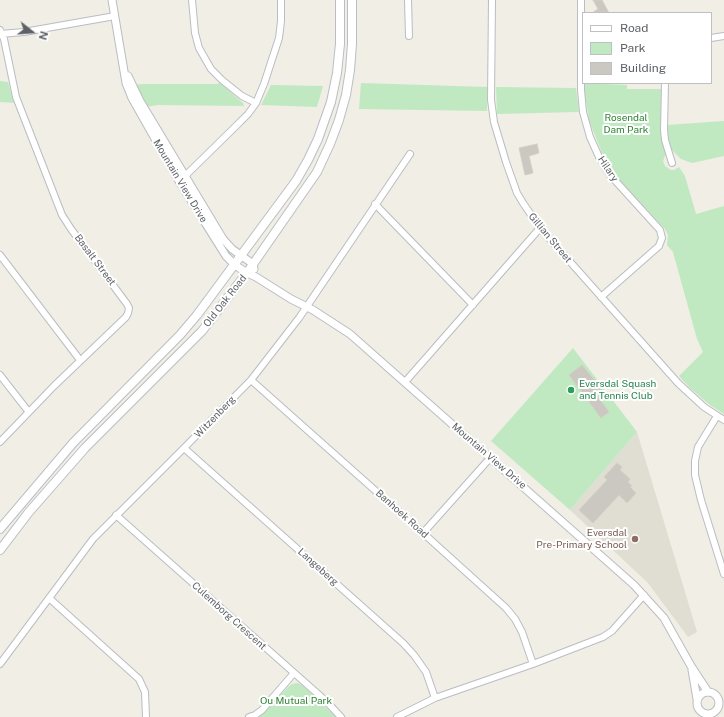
<!DOCTYPE html>
<html>
<head>
<meta charset="utf-8">
<style>
  body { margin:0 }
  #map { position:relative; width:724px; height:717px; overflow:hidden; background:#f0eee5; font-family:"Public Sans",sans-serif }
  canvas { display:block }
  .legend { position:absolute; left:582px; top:12px; width:130px; height:72px; box-sizing:border-box; background:#fff; border:1px solid #bec0c2; margin:0; padding:5px 7px; list-style:none; font-size:12px; color:#5d6166 }
  .legend li { display:flex; align-items:center; gap:8px; height:20px }
  .legend b { width:20px; border:1px solid #bec0c2 }
  .north { position:absolute; left:12px; top:12px; width:40px; height:40px; -webkit-text-stroke:3px #fff; paint-order:stroke; rotate:107deg; font-size:11px; font-weight:700; line-height:16px; text-align:center; color:#5d6166 }
  .north::after { content:''; display:block; margin:auto; width:14px; height:18px; background:#5d6166; clip-path:polygon(50% 0,100% 100%,50% 72%,0 100%) }
</style>
</head>
<body>
<div id="map">
<canvas width="724" height="717"></canvas>
<ul class="legend">
<li><b style="height:5px;background:#fff"></b>Road</li>
<li><b style="height:11px;background:#c0e9c1"></b>Park</li>
<li><b style="height:11px;background:#cbc8c2"></b>Building</li>
</ul>
<div class="north">N</div>
</div>
<script>
const g = document.querySelector('canvas').getContext('2d');
g.lineJoin = 'round';
function fill(path, color) { g.fillStyle = color; g.fill(path, 'evenodd'); }
const poly = rows => new Path2D(rows.map(r => 'M' + r).join(''));
function trace(path, color, width, dash) { g.strokeStyle = color; g.lineWidth = width; g.lineCap = dash ? 'butt' : 'round'; g.setLineDash(dash || []); g.stroke(path); }
function drawText(font, color, halo, rows, align = 'center') {
  g.font = font + ' "Public Sans",sans-serif'; g.lineWidth = 4; g.setLineDash([]); g.textBaseline = 'middle'; g.strokeStyle = halo; g.fillStyle = color; for (const [text, x, y, turn = 0] of rows) {
    g.save(); g.translate(x, y); g.rotate((+turn || 0) * Math.PI / 180); g.textAlign = isNaN(turn) ? turn : align; if (halo) g.strokeText(text, 0, 0); g.fillText(text, 0, 0); g.restore();
  }
}
fill(poly([
  [637,432,697,632,688,637,648,583,570,510]
]), '#e0ddd3');
fill(poly([
  [0,81,8,82,14,103,0,102],
  [219,82,243,103,244,106,158,105,146,107,135,85,142,84,218,84],
  [361,83,487,87,487,111,359,109],
  [584,83,627,85,627,89,662,89,661,134,666,153,663,161,665,166,671,170,674,170,679,167,685,176,696,214,724,206,724,414,710,405,690,388,679,376,703,352,697,339,673,252,667,245,668,235,665,229,619,180,602,153,589,120,585,95],
  [271,85,323,86,317,107,261,105],
  [496,87,576,88,579,112,497,114],
  [724,121,724,156,692,163,681,159,672,150,668,137,667,125],
  [573,348,637,432,570,510,491,441],
  [297,683,302,685,336,717,259,717,288,687,292,684]
]), '#c0e9c1');
const building = poly([
  [593,0,602,0,609,13,592,13,598,9,593,0],
  [537,144,539,153,529,156,533,173,525,175,519,148,537,144],
  [582,365,602,389,596,394,609,412,601,418,569,375,582,365],
  [617,463,622,467,620,470,630,479,628,482,632,486,630,487,636,493,627,503,619,495,593,523,579,510,607,480,604,477,617,463]
]);
fill(building, '#cbc8c2');
trace(building, '#d5d0c3', 1);
const minor = poly([
  [192,0,195,33,199,48,211,69,222,80,242,96,256,103],
  [408,0,409,36],
  [492,0,491,100,494,122,506,162,517,193,523,203,540,228,678,383,704,407,724,420],
  [581,0,581,90,583,112,590,137,599,157,611,176,660,230,662,238,659,246,601,297],
  [0,30,4,39,16,97,62,215,71,229,127,304,129,308,128,313,126,317,54,386,0,442],
  [0,34,24,32,115,16],
  [711,38,724,36],
  [665,83,664,130,665,140,672,163],
  [183,178,236,126,248,114,256,103,264,84,279,38,281,21,281,0],
  [375,204,473,305],
  [0,255,80,360],
  [0,375,28,411],
  [251,380,423,533,506,608,515,619,522,632,533,664],
  [405,382,540,228],
  [717,416,698,447,695,461,695,475,701,500,724,574],
  [184,448,403,643,414,655,426,672,435,698],
  [116,515,327,702,341,717],
  [423,533,491,457],
  [49,598,139,679,145,692,146,717],
  [0,664,93,539,184,448,251,380,299,318,410,154],
  [249,717,255,715,262,710,294,673],
  [397,717,435,698,533,664,603,637,612,631,644,595]
]);
const tertiary = poly([
  [112,0,126,83,132,98,179,181,226,256,235,265,247,273,256,277,291,299,313,310,350,334,634,585,664,618,691,666,708,692],
  [128,76,140,101,223,239,232,249,253,264,254,269],
  [692,670,697,699],
  '697 703a11 11 0 1 1 22 0a11 11 0 1 1-22 0Z'
]);
const secondary = poly([
  [0,529,73,443,180,335,197,315,296,181,308,160,318,139,331,102,337,73,340,44,340,0],
  [0,550,29,512,85,448,202,331,249,270,317,172,330,144,339,120,346,95,350,70,352,44,352,0]
]);
trace(minor, '#babdc2', 8);
trace(tertiary, '#babdc2', 9);
trace(secondary, '#babec4', 10);
trace(minor, '#fff', 6);
trace(tertiary, '#fff', 7);
trace(secondary, '#fff', 8);
for (const [x, y, r, color] of [
  [571,390,4,"#2e9e5b"],
  [635,539,4,"#8d6e63"]
]) { const dot = new Path2D(); dot.arc(x, y, r, 0, 2 * Math.PI); g.fillStyle = color; g.fill(dot); trace(dot, '#fff', 1.5); }
drawText('10px', '#2f8335', '#fff', [
  ["Rosendal",626,118],
  ["Dam Park",626,130],
  ["Ou Mutual Park",296,701]
]);
drawText('10px', '#5d6166', '#fff', [
  ["Hilary",608,169,56],
  ["Mountain View Drive",180,181,59],
  ["Gillian Street",550,238,50],
  ["Basalt Street",95,260,53],
  ["Old Oak Road",225,301,-52],
  ["Witzenberg",215,417,-46],
  ["Mountain View Drive",489,456,41],
  ["Banhoek Road",402,514,42],
  ["Langeberg",318,567,42],
  ["Culemborg Crescent",229,616,42]
]);
drawText('10px', '#27864d', '#fff', [
  ["Eversdal Squash",579,384],
  ["and Tennis Club",579,396]
], 'left');
drawText('10px', '#785e54', '#fff', [
  ["Eversdal",627,533],
  ["Pre-Primary School",627,545]
], 'right');
</script>
</body>
</html>
